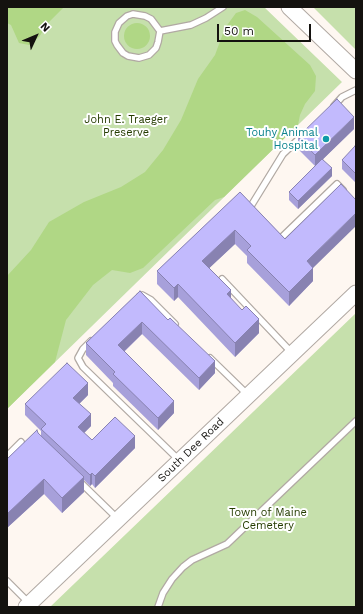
<!DOCTYPE html>
<html>
<head>
<meta charset="utf-8">
<style>
  body { margin:0 }
  #map { position:relative; width:363px; height:614px; overflow:hidden; background:#fef7f1; font-family:"Work Sans",sans-serif }
  canvas { display:block }
  .frame { position:absolute; inset:0; border:8px solid #14120f; pointer-events:none }
  .north { position:absolute; left:16px; top:16px; width:40px; height:40px; -webkit-text-stroke:3px #fff; paint-order:stroke; rotate:46deg; font-size:11px; font-weight:700; line-height:16px; text-align:center; color:#14120f }
  .north::after { content:''; display:block; margin:auto; width:14px; height:18px; background:#14120f; clip-path:polygon(50% 0,100% 100%,50% 72%,0 100%) }
  .scale { position:absolute; left:217px; top:24px; width:94px; height:18px; box-sizing:border-box; border:2px solid #14120f; border-top:0; padding-left:5px; font-size:12px; line-height:14px; white-space:nowrap; color:#14120f; -webkit-text-stroke:3px #fff; paint-order:stroke }
</style>
</head>
<body>
<div id="map">
<canvas width="363" height="614"></canvas>
<div class="frame"></div>
<div class="north">N</div>
<div class="scale">50 m</div>
</div>
<script>
const g = document.querySelector('canvas').getContext('2d');
g.lineJoin = 'round';
function fill(path, color) { g.fillStyle = color; g.fill(path, 'evenodd'); }
const poly = rows => new Path2D(rows.map(r => 'M' + r).join(''));
function trace(path, color, width, dash) { g.strokeStyle = color; g.lineWidth = width; g.lineCap = dash ? 'butt' : 'round'; g.setLineDash(dash || []); g.stroke(path); }
function drawText(font, color, halo, rows, align = 'center') {
  g.font = font + ' "Work Sans",sans-serif'; g.lineWidth = 4; g.setLineDash([]); g.textBaseline = 'middle'; g.strokeStyle = halo; g.fillStyle = color; for (const [text, x, y, turn = 0] of rows) {
    g.save(); g.translate(x, y); g.rotate((+turn || 0) * Math.PI / 180); g.textAlign = isNaN(turn) ? turn : align; if (halo) g.strokeText(text, 0, 0); g.fillText(text, 0, 0); g.restore();
  }
}
fill(poly([
  [7,7,264,7,342,82,7,409],
  [313,7,356,7,356,50],
  [356,313,356,607,50,607]
]), '#c6e0ac');
fill(poly([
  [7,7,64,7,49,22,39,37,29,45,19,43,11,25,7,23],
  [245,10,257,17,310,65,316,76,315,91,305,104,300,115,298,125,224,197,215,200,143,268,130,273,112,270,93,285,66,320,55,362,7,409,7,276,31,250,49,222,84,202,121,187,145,172,163,150,181,120,198,79,215,55,225,28,236,13],
  '124 36a13 13 0 1 1 26 0a13 13 0 1 1-26 0Z'
]), '#b0d785');
const service = poly([
  [133,14,145,16,151,19,160,31,158,42,156,48,149,55,139,58,128,56,123,53,117,45,115,41,115,32,119,23,127,16,133,14],
  [160,31,191,25,206,18,223,7],
  [334,106,342,97,356,90],
  [251,206,283,154,303,135],
  [280,239,337,184,343,190],
  [222,279,292,353],
  [140,296,142,295,151,300,175,324],
  [91,341,83,349,78,358,83,367,179,460],
  [210,358,248,395],
  [7,456,21,442],
  [79,481,117,518],
  [7,581,29,603],
  [158,607,163,593,172,579,183,567,192,560,227,544,356,421]
]);
const secondary = poly([
  [289,7,356,71],
  [26,607,356,293]
]);
trace(service, '#b1a9a3', 8);
trace(secondary, '#b1a9a3', 17);
trace(service, '#fff', 5.5);
trace(secondary, '#fff', 15);
fill(poly([
  [354,129,323,159,332,176,298,209,289,200,289,192,315,166,298,149,298,137],
  [356,147,356,183,342,169,342,160],
  [240,192,313,268,313,281,289,306,247,263,247,256,235,244,209,268,231,299,259,333,235,357,178,297,174,301,157,284,157,271],
  [140,291,215,373,199,390,142,334,124,352,174,413,158,430,113,386,113,383,86,355,86,343],
  [88,395,79,404,91,426,84,433,92,440,135,448,95,488,92,484,90,486,84,480,84,492,62,513,44,494,8,527,8,534,7,536,7,459,38,433,41,436,41,431,25,415,25,404]
]), '#a7a0da');
fill(poly([
  [354,117,354,129,315,167,315,155],
  [332,168,332,176,298,209,298,201],
  [356,213,356,226,313,268,313,281,289,306,289,292,307,261],
  [235,230,235,244,202,275,202,261],
  [178,284,178,297,174,301,174,288],
  [231,290,231,304,227,294],
  [259,319,259,333,235,357,235,343],
  [142,322,142,334,118,357,118,345],
  [215,361,215,373,199,390,199,378],
  [88,383,88,395,73,410,73,398],
  [174,401,174,413,158,430,158,418],
  [91,414,91,426,78,439,78,427],
  [135,436,135,448,95,488,95,476],
  [92,473,92,484,90,486,90,475],
  [84,477,84,492,62,513,62,498],
  [44,479,44,494,8,527,8,534,7,536,7,514]
]), '#8882b1');
const building = poly([
  [337,99,354,117,315,155,298,137,337,99],
  [355,146,356,147,356,174,342,160,355,146],
  [322,159,332,168,298,201,289,192,322,159],
  [341,184,356,200,356,213,307,261,313,268,289,292,247,250,251,246,235,230,202,261,231,290,227,294,242,310,246,306,259,319,235,343,178,284,174,288,157,271,240,192,285,239,341,184],
  [140,291,168,320,170,318,215,361,199,378,142,322,118,345,174,401,158,418,113,374,115,372,86,343,140,291],
  [67,363,88,383,73,398,91,414,78,427,92,440,115,417,135,436,95,476,92,473,90,475,41,429,46,424,25,404,67,363],
  [37,430,38,433,84,477,62,498,44,479,7,514,7,459,37,430]
]);
fill(building, '#c2bafd');
trace(building, '#8882b1', 1);
for (const [x, y, r, color] of [
  [326,139,4,"#0f9aa8"]
]) { const dot = new Path2D(); dot.arc(x, y, r, 0, 2 * Math.PI); g.fillStyle = color; g.fill(dot); trace(dot, '#fff', 1.5); }
drawText('11px', '#253c00', '#fff', [
  ["John E. Traeger",126,120],
  ["Preserve",126,133],
  ["Town of Maine",268,513],
  ["Cemetery",268,526]
]);
drawText('11px', '#0d838f', '#fff', [
  ["Touhy Animal",318,133],
  ["Hospital",318,146]
], 'right');
drawText('11px', '#14120f', '#fff', [
  ["South Dee Road",191,450,-44]
]);
</script>
</body>
</html>
